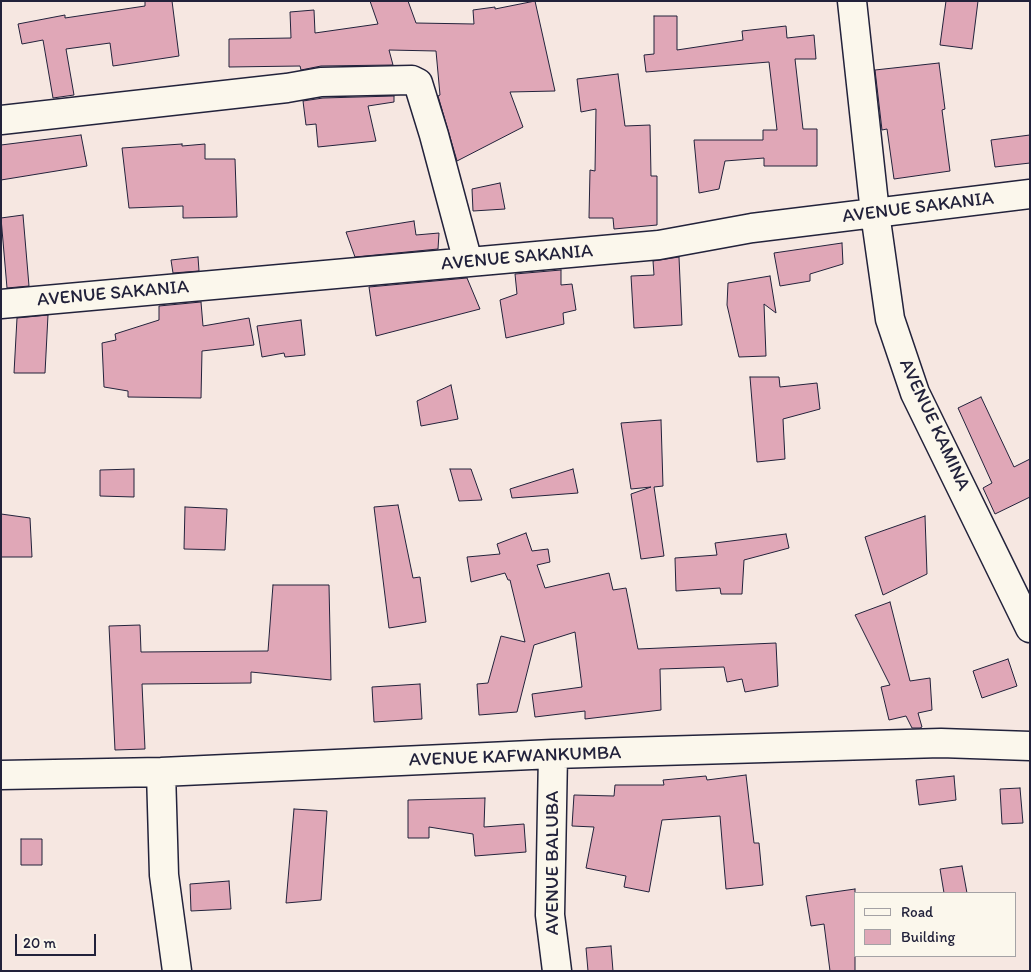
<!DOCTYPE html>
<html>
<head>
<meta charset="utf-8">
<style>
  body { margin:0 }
  #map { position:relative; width:1031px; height:972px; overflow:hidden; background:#f6e7e1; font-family:Itim,sans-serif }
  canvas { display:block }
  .frame { position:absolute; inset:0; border:2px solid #22223b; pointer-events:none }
  .legend { position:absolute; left:854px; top:892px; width:162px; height:65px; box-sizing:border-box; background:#fbf7ec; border:1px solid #a4a2a5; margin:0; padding:6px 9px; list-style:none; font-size:15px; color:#22223b }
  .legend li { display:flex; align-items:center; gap:10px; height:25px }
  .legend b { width:25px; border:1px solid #a4a2a5 }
  .scale { position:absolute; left:15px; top:934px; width:81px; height:22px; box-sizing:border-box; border:2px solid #22223b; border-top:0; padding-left:6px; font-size:15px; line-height:18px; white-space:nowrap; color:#22223b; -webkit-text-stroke:4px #fbf7ec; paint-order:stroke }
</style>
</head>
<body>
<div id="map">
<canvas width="1031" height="972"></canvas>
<div class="frame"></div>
<ul class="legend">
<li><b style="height:6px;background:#fbf7ec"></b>Road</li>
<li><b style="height:14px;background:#e0a7b7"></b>Building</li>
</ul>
<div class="scale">20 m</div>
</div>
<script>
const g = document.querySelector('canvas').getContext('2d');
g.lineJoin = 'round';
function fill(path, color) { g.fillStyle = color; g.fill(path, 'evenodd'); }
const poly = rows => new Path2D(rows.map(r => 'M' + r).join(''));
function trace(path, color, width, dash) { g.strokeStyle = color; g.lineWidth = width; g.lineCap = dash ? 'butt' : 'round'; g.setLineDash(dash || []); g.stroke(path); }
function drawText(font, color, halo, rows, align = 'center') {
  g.font = font + ' Itim,sans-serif'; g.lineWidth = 4; g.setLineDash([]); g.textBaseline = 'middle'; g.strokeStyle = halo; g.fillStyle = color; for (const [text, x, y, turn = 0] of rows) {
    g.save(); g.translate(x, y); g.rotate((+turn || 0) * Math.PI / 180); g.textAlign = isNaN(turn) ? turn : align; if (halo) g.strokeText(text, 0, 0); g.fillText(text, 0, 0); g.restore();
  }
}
const building = poly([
  [145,1,172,1,179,56,113,66,110,43,66,49,74,95,53,98,43,40,22,44,18,24,65,15,65,18,145,6,145,1],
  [370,1,408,1,416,23,474,24,473,10,495,7,495,9,535,1,555,91,510,92,523,127,457,161,438,96,440,95,436,51,389,50,393,65,321,66,301,70,300,66,229,67,229,39,291,38,290,12,314,10,315,33,378,24,370,1],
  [946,1,978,1,972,49,940,45,946,1],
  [654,16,677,16,677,50,743,40,742,31,786,26,787,38,814,35,816,59,795,59,803,129,817,129,817,166,764,166,764,158,725,161,719,189,699,193,694,140,763,140,763,130,777,130,769,62,646,72,644,55,654,54,654,16],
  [939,63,945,109,942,110,950,171,894,179,887,129,882,130,875,70,939,63],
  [618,74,625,126,650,125,651,176,657,176,657,225,614,229,613,218,589,218,590,170,595,171,596,109,581,112,577,79,618,74],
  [394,96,394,102,368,106,376,141,318,147,316,124,306,125,303,101,323,98,394,96],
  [81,135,87,166,1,180,1,145,81,135],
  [1030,135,1030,163,995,167,991,140,1030,135],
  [182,144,182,146,205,144,205,159,235,159,237,217,183,218,183,206,129,208,122,148,182,144],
  [500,183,505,209,473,211,472,189,500,183],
  [23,215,29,286,7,288,1,218,23,215],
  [414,221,416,235,439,233,438,249,355,257,346,232,414,221],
  [842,243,843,264,810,274,810,281,780,286,774,253,842,243],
  [198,257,199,271,173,273,171,260,198,257],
  [679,257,682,325,634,328,631,276,654,275,653,261,679,257],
  [561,270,561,285,572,284,576,310,563,313,564,324,506,338,500,300,517,294,515,274,561,270],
  [770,276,776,313,764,304,766,356,739,357,727,305,728,283,770,276],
  [467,278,480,309,376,336,369,287,467,278],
  [201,302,203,326,249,318,254,345,202,351,201,398,128,397,128,391,104,387,102,343,116,340,115,334,159,320,159,306,201,302],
  [48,315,45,373,14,373,17,318,48,315],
  [301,320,305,355,285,357,284,353,262,357,257,326,301,320],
  [750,377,779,377,780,387,817,383,820,409,783,419,785,459,757,462,750,377],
  [451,385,458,419,421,426,417,401,451,385],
  [981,397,1014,467,1030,459,1030,497,995,514,983,488,992,483,958,408,981,397],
  [661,420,663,486,654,487,664,556,641,559,631,494,651,487,631,489,621,423,661,420],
  [134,469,134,497,100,496,100,470,134,469],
  [450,469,471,469,482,500,459,501,450,469],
  [573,469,578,493,512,498,510,489,573,469],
  [398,505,413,578,420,577,426,622,389,628,374,507,398,505],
  [185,507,227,509,225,550,184,549,185,507],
  [1,514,30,518,32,557,1,557,1,514],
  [925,516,927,574,883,595,865,537,925,516],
  [526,533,532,551,548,549,550,562,537,565,545,588,609,573,613,590,626,588,638,649,776,643,778,686,745,692,742,679,727,682,724,667,660,669,661,710,585,719,585,711,535,717,532,694,582,687,575,632,534,645,517,712,479,715,477,684,488,683,501,636,525,642,510,580,508,580,505,573,471,582,467,557,500,554,497,544,526,533],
  [786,534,789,548,744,560,742,594,721,594,720,588,676,591,675,558,717,555,715,543,786,534],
  [273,585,329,585,331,680,251,672,251,683,142,684,145,749,115,750,109,626,140,625,141,652,268,651,273,585],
  [890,602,910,681,930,678,932,710,918,713,922,727,920,728,912,728,906,716,889,720,881,687,890,685,855,615,890,602],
  [1008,659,1017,686,982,698,973,671,1008,659],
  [420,684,422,719,374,722,372,687,420,684],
  [746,775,754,843,759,843,763,885,726,889,720,816,662,820,649,892,624,887,626,876,586,868,594,827,572,826,574,795,614,796,615,785,664,785,663,780,706,776,707,780,746,775],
  [954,776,956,800,919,805,916,780,954,776],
  [1020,788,1023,823,1002,824,1000,789,1020,788],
  [485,798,484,827,524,824,526,852,475,856,473,834,429,827,429,838,408,838,408,800,485,798],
  [294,809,327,811,321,900,286,903,294,809],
  [21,839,42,839,42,865,21,865,21,839],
  [962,866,967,893,944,893,940,869,962,866],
  [229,881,231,909,191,911,190,884,229,881],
  [855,889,855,971,830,971,824,924,811,926,806,896,855,889],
  [611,946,613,971,588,971,586,948,611,946]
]);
fill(building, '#e0a7b7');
trace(building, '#22223b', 1);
const minor = poly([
  [852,1,875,213,890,319,915,393,1030,628],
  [1,120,287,88,321,82,412,80,418,83,434,135,468,262],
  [1,304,659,245,752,228,1030,194],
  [553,754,550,915,557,971],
  [161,772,164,875,177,971],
  [1,775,161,772,553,754,941,743,1030,746]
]);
trace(minor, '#22223b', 31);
trace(minor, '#fbf7ec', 28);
drawText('19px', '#22223b', '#fbf7ec', [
  ["AVENUE SAKANIA",918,208,-7],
  ["AVENUE SAKANIA",517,258,-5],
  ["AVENUE SAKANIA",113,294,-5],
  ["AVENUE KAMINA",934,425,65],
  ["AVENUE KAFWANKUMBA",515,757,-2],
  ["AVENUE BALUBA",553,863,-90]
]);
</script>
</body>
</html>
